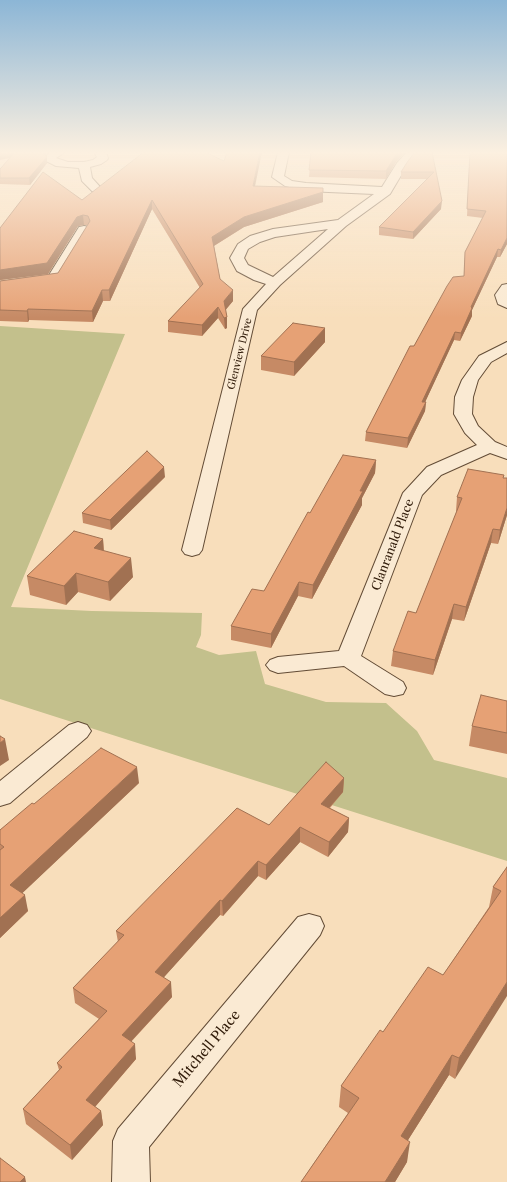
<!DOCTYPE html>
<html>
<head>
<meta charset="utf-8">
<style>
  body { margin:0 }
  canvas { display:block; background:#f8debb }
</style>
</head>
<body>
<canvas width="507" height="1182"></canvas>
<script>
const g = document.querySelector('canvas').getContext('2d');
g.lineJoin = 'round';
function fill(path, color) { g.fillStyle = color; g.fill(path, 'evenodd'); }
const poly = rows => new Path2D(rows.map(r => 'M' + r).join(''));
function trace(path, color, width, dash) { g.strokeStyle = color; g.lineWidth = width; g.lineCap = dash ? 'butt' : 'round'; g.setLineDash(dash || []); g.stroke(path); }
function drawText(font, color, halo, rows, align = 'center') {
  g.font = font + ' "Libre Caslon Text",serif'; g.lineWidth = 3; g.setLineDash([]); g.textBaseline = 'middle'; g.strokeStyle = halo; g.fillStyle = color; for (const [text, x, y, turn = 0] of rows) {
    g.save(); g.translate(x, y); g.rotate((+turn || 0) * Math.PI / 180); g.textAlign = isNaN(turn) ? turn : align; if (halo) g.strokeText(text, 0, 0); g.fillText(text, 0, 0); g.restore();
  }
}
fill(poly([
  [0,326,125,334,11,607,92,611,202,613,201,635,196,647,219,655,256,651,265,684,326,702,386,703,417,731,434,760,507,778,507,861,0,699]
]), '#c3c08c');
const minor = poly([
  [50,152,65,152,56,158,68,162,84,162,93,160,97,157,94,152,106,152,108,158,107,160,101,164,90,167,92,178,102,189,100,191,92,191,82,181,79,168,56,166,46,161,44,159,50,152],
  [278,152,289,152,284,176,292,181,306,183,382,187,397,163,407,152,419,152,406,167,390,194,346,226,280,285,257,310,202,550,199,554,192,556,185,554,182,550,243,309,266,284,254,280,237,271,230,258,238,244,250,236,273,229,338,220,374,194,306,191,285,186,272,177,278,152],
  [328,229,273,277,248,265,244,258,248,249,260,242,275,237,328,229],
  [84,226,89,227,90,230,59,282,0,290,0,282,49,275,79,227,84,226],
  [507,284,507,308,498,304,495,295,502,285,507,284],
  [507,342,507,353,491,362,478,380,473,397,472,414,478,426,495,442,507,447,507,459,490,453,441,475,422,495,361,656,403,682,406,688,403,694,394,696,385,694,344,666,278,673,270,670,266,665,270,660,278,657,339,651,403,493,427,467,477,445,465,433,454,414,455,397,462,380,479,356,507,342],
  [78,722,87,725,91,731,87,737,10,803,0,806,0,781,69,725,78,722],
  [309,914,320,917,324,926,320,935,149,1147,150,1182,112,1182,113,1141,118,1129,298,917,309,914]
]);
trace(minor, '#634c36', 2);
fill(minor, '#faead3');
fill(poly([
  [0,152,48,152,45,156,47,157,47,163,30,185,0,184,0,169,10,158],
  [311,152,405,152,396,162,386,179,309,177],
  [432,152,441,209,413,239,379,235,379,227,427,179,401,179,401,172],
  [470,152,507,152,507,244,500,257,497,257,472,310,472,316,460,341,454,340,425,402,426,402,425,411,407,448,365,441,366,432,414,346,464,276,465,252,483,218,467,216],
  [255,187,323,192,323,202,244,227,214,246,220,279,233,301,225,310,227,317,227,328,225,329,218,318,202,336,168,332,168,321,200,288,152,209,110,301,103,301,93,322,29,320,28,322,0,321,0,281,58,273,88,225,84,225,78,226,48,274,0,280,0,228,82,200],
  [325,328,325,342,294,376,261,370,261,356],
  [376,460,375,473,362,498,362,505,312,599,298,596,271,648,231,640,231,626,264,591,310,513],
  [165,477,111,530,83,523,82,513],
  [504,478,507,478,507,515,498,544,491,543,464,621,452,619,433,675,391,666,393,651,416,613,457,511,456,511,457,497],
  [103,539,104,551,133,577,110,601,78,592,66,605,30,595,27,576],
  [507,701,507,754,469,746,472,726],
  [344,778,343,792,330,808,349,818,348,832,328,857,300,842,266,880,258,876,223,916,220,915,164,977,172,997,131,1042,136,1059,95,1107,101,1111,103,1125,72,1160,26,1124,23,1109,59,1070,57,1063,99,1019,75,1003,73,988,118,942,116,931,269,825],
  [139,783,22,893,28,911,0,938,0,830,34,804],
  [507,867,455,1079,449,1075,408,1140,407,1162,395,1182,301,1182,348,1113,339,1107,341,1086,383,1032,443,975,489,907,493,887]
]), '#c68a65');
fill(poly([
  [3,152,18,152,18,156,0,160,0,153],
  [48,152,42,159,42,153],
  [260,152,262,152,253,196,253,186],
  [399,152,405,152,396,162,386,179,386,171,396,155],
  [47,157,47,163,30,185,29,178],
  [323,192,323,202,244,227,212,247,212,237,244,217],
  [152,200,152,209,110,301,109,290],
  [442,201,441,209,413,239,413,232],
  [83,215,84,225,78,226,48,274,0,280,0,270,77,217],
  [507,238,507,244,500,257,501,250],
  [498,249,497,257,472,310,472,316,460,341,461,333,471,307],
  [102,290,103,301,93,322,92,311],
  [233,290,233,301,224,312,224,301],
  [218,307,218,318,202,336,202,325],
  [28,309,29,320,28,322,27,311],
  [227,317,227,328,225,329,224,318],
  [325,328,325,342,294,376,294,362],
  [455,332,454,340,421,411,422,402],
  [426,402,425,411,407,448,408,438],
  [376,460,375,473,362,498,362,505,312,599,313,585],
  [164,467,165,477,111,530,110,520],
  [507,508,507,515,498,544,500,530],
  [493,529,491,543,464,621,466,607],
  [103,539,104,557,94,548],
  [131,558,133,577,110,601,108,582],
  [76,573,78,592,66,605,64,586],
  [299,582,298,596,271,648,271,634],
  [454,604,452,619,433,675,435,660],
  [5,739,9,760,0,766,0,743],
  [137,767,139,783,13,902,10,885],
  [344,778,343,792,320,818,321,804],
  [349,818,348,832,328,857,329,842],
  [300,827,300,842,266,880,266,865],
  [258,861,258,876,223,916,222,901],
  [25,895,28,911,0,938,0,918],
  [220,900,220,915,156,986,155,972],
  [171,982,172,997,123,1050,122,1035],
  [507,982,507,996,455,1079,459,1058],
  [135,1044,136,1059,88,1115,86,1100],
  [452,1055,449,1075,398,1156,401,1136],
  [101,1111,103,1125,72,1160,70,1145],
  [410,1142,407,1162,395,1182,385,1182],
  [25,1177,26,1182,20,1182]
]), '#a17152');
const building = poly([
  [15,152,42,152,47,157,29,178,0,178,0,169,15,152],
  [144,152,205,152,224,161,227,152,260,152,253,186,323,188,323,192,244,217,212,237,220,279,233,290,224,301,227,317,224,318,218,307,202,325,168,321,203,284,152,200,109,290,102,290,92,311,28,309,27,311,0,310,0,281,58,273,90,221,88,216,83,215,77,217,47,263,0,270,0,228,43,172,82,200,144,152],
  [311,152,399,152,396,155,386,171,309,170,311,152],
  [415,152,432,152,442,201,413,232,379,227,434,172,401,172,408,161,415,152],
  [470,152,507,152,507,238,501,250,498,249,471,307,472,308,461,333,455,332,422,402,426,402,408,438,366,432,410,346,414,346,447,286,453,277,464,276,465,252,486,211,467,209,470,152],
  [293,323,325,328,294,362,261,356,293,323],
  [147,451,164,467,110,520,82,513,147,451],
  [343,455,376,460,360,491,363,491,313,585,299,582,271,634,231,626,252,589,264,591,308,512,310,513,343,455],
  [468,469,504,475,503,478,507,478,507,508,500,530,493,529,466,607,454,604,435,660,393,651,408,611,416,613,462,498,457,497,468,469],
  [74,531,103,539,94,548,131,558,108,582,76,573,64,586,27,576,74,531],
  [481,695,507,701,507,733,472,726,481,695],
  [0,736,5,739,0,743,0,736],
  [101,748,137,767,10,885,25,895,0,918,0,850,4,847,0,844,0,830,32,803,34,804,101,748],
  [326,762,344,778,321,804,349,818,329,842,300,827,266,865,258,861,222,901,220,900,155,972,171,982,122,1035,135,1044,86,1100,101,1111,70,1145,23,1109,62,1067,57,1063,107,1011,73,988,124,935,116,931,237,808,269,825,326,762],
  [507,867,507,982,459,1058,452,1055,401,1136,410,1142,385,1182,301,1182,359,1098,341,1086,380,1030,383,1032,428,967,443,975,501,891,493,887,507,867],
  [0,1158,25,1177,20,1182,0,1182,0,1158]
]);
fill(building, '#e6a175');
trace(building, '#a17152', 1);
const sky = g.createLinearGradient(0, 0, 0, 318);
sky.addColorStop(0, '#8cb6d6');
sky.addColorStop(0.48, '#fcf0e0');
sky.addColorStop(1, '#fcf0e000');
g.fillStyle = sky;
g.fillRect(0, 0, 507, 318);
drawText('10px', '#311c0a', '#faead3', [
  ["Glenview Drive",240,354,-76]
]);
drawText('12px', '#311c0a', '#faead3', [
  ["Clanranald Place",393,545,-69]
]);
drawText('14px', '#311c0a', '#faead3', [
  ["Mitchell Place",207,1049,-50]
]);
</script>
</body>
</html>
